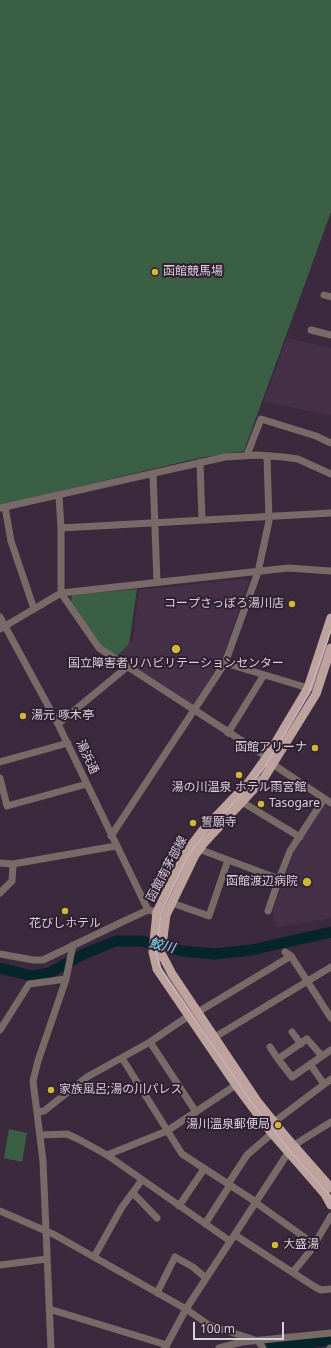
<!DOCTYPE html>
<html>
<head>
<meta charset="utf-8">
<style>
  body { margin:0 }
  #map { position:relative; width:331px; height:1348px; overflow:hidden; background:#3b2a3d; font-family:"Noto Sans",sans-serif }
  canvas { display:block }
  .scale { position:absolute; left:193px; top:1322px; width:91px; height:18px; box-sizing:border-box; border:2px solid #dacfdb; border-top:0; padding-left:5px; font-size:12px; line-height:14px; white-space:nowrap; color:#dacfdb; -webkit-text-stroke:3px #302032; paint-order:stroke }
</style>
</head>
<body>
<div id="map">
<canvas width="331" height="1348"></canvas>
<div class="scale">100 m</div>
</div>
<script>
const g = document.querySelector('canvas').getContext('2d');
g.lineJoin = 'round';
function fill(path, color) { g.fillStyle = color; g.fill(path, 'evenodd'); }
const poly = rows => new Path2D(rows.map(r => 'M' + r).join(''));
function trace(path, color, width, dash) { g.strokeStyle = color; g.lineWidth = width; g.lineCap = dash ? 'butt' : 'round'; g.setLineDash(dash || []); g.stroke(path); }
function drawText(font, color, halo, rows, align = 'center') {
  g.font = font + ' "Noto Sans","Noto Sans JP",sans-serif'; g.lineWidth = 4; g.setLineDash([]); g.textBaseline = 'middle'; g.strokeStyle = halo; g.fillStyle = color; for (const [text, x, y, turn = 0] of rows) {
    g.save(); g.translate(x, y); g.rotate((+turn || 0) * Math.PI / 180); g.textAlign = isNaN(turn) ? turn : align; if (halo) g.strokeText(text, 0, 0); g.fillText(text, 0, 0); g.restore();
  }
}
fill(poly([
  [287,338,331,348,331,416,264,401],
  [247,579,249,582,221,662,192,706,118,657,133,640,139,590],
  [324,805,331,809,331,918,277,927,272,913,295,851]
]), '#463048');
fill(poly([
  [0,0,331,0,331,212,244,451,199,458,0,505],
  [137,589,129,644,117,656,101,646,71,601,72,595],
  [9,1129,27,1133,22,1162,4,1158]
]), '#3a5f44');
trace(poly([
  [0,968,32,976,49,973,86,953,116,941,141,941,183,951,214,954,251,950,331,932],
  [269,1348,331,1340]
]), '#06252a', 11);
trace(poly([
  [324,295,331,297],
  [311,330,331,335],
  [247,455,261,419,316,436,331,443],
  [200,462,202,520],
  [153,474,157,582],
  [59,496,61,528,61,593,99,648,267,757,277,767,331,803],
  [5,507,11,541,34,609],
  [0,508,225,457,258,455,283,457,298,459,331,474],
  [61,528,331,513],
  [0,617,58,724,148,910],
  [0,629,61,593,288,568,331,571],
  [225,663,308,688],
  [58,724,127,667],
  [228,733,262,678],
  [0,762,68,743],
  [0,778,7,806,87,784],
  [242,802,300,837],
  [111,836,225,663,258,572,269,521,267,456],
  [196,848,279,879,290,851,324,799],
  [0,863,13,864,116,846],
  [0,893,12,881,13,864],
  [172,903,209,916,228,860],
  [268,911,279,879],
  [285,952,291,956,331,1018],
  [0,954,33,960,43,960,122,922,148,910,152,911],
  [198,1012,291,956],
  [0,1030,29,984,66,979],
  [292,1032,301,1044],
  [215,1037,331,967],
  [150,1042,196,1112],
  [270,1047,278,1059],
  [322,1056,307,1039,278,1059,292,1077,331,1050],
  [122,1058,182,1154,256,1202],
  [310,1064,324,1084],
  [37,1112,44,1111,87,1077,150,1042,190,1015],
  [274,1122,331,1079],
  [41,1135,67,1134,78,1139,107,1155,230,1241],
  [107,1155,167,1131,236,1085],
  [228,1184,247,1155,269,1136],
  [133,1193,157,1218],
  [259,1205,314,1244],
  [179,1206,204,1169],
  [0,1211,55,1235,186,1309,209,1325,258,1341,263,1348],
  [205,1224,230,1185],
  [235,1235,315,1287,321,1290,331,1289],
  [94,1257,122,1207,142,1180],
  [0,1265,47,1259],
  [293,1272,311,1250,331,1216],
  [157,1293,175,1257,193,1267,206,1278],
  [49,1309,167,1345],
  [51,1348,43,1161,33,1081,38,1061,66,979,73,945],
  [165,1348,186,1309,286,1156,299,1142,331,1122],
  [219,1348,242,1342,331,1333],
  [330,1348,331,1348]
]), '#786a67', 7);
trace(poly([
  [331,618,308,688,267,757,249,782,203,830,187,851,157,912,153,952,157,969,236,1085,271,1132,325,1194,331,1205],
  [331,648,316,694,264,778,203,844,195,855,166,915,161,953,172,974,257,1101,286,1137,331,1188]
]), '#bea29d', 9);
trace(poly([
  [331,630,308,695,262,771,194,847,185,861,161,914,156,953,161,970,252,1103,290,1151,331,1197]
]), '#c9bdca', 1);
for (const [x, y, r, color] of [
  [155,272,4,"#d1b736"],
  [292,604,4,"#d1b736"],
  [176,649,5,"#d1b736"],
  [23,716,4,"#d1b736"],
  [315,748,4,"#d1b736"],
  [239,775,4,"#d1b736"],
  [261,804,4,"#d1b736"],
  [193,823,4,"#d1b736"],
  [307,882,5,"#d1b736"],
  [65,911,4,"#d1b736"],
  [51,1090,4,"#d1b736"],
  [278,1125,4,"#d1b736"],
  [275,1245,4,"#d1b736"]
]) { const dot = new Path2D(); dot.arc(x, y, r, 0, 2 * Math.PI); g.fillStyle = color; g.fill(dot); trace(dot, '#302032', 1.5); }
drawText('12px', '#dacfdb', '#302032', [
  ["函館競馬場",163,272],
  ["コープさっぽろ湯川店",284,604,"right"],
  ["国立障害者リハビリテーションセンター",176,664,"center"],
  ["湯元 啄木亭",31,716],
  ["函館アリーナ",307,748,"right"],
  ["湯の川温泉 ホテル雨宮館",239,788,"center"],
  ["Tasogare",269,804],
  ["誓願寺",201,823],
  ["函館渡辺病院",298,882,"right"],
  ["花びしホテル",65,924,"center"],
  ["家族風呂;湯の川パレス",59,1090],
  ["湯川溫泉郵便局",270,1125,"right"],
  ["大盛湯",283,1245]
], 'left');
drawText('12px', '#dacfdb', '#302032', [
  ["湯浜通",87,757,65],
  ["函館南茅部線",167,869,-62]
]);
drawText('italic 13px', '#81e6f8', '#302032', [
  ["鮫川",162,946,14]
]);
</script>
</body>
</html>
